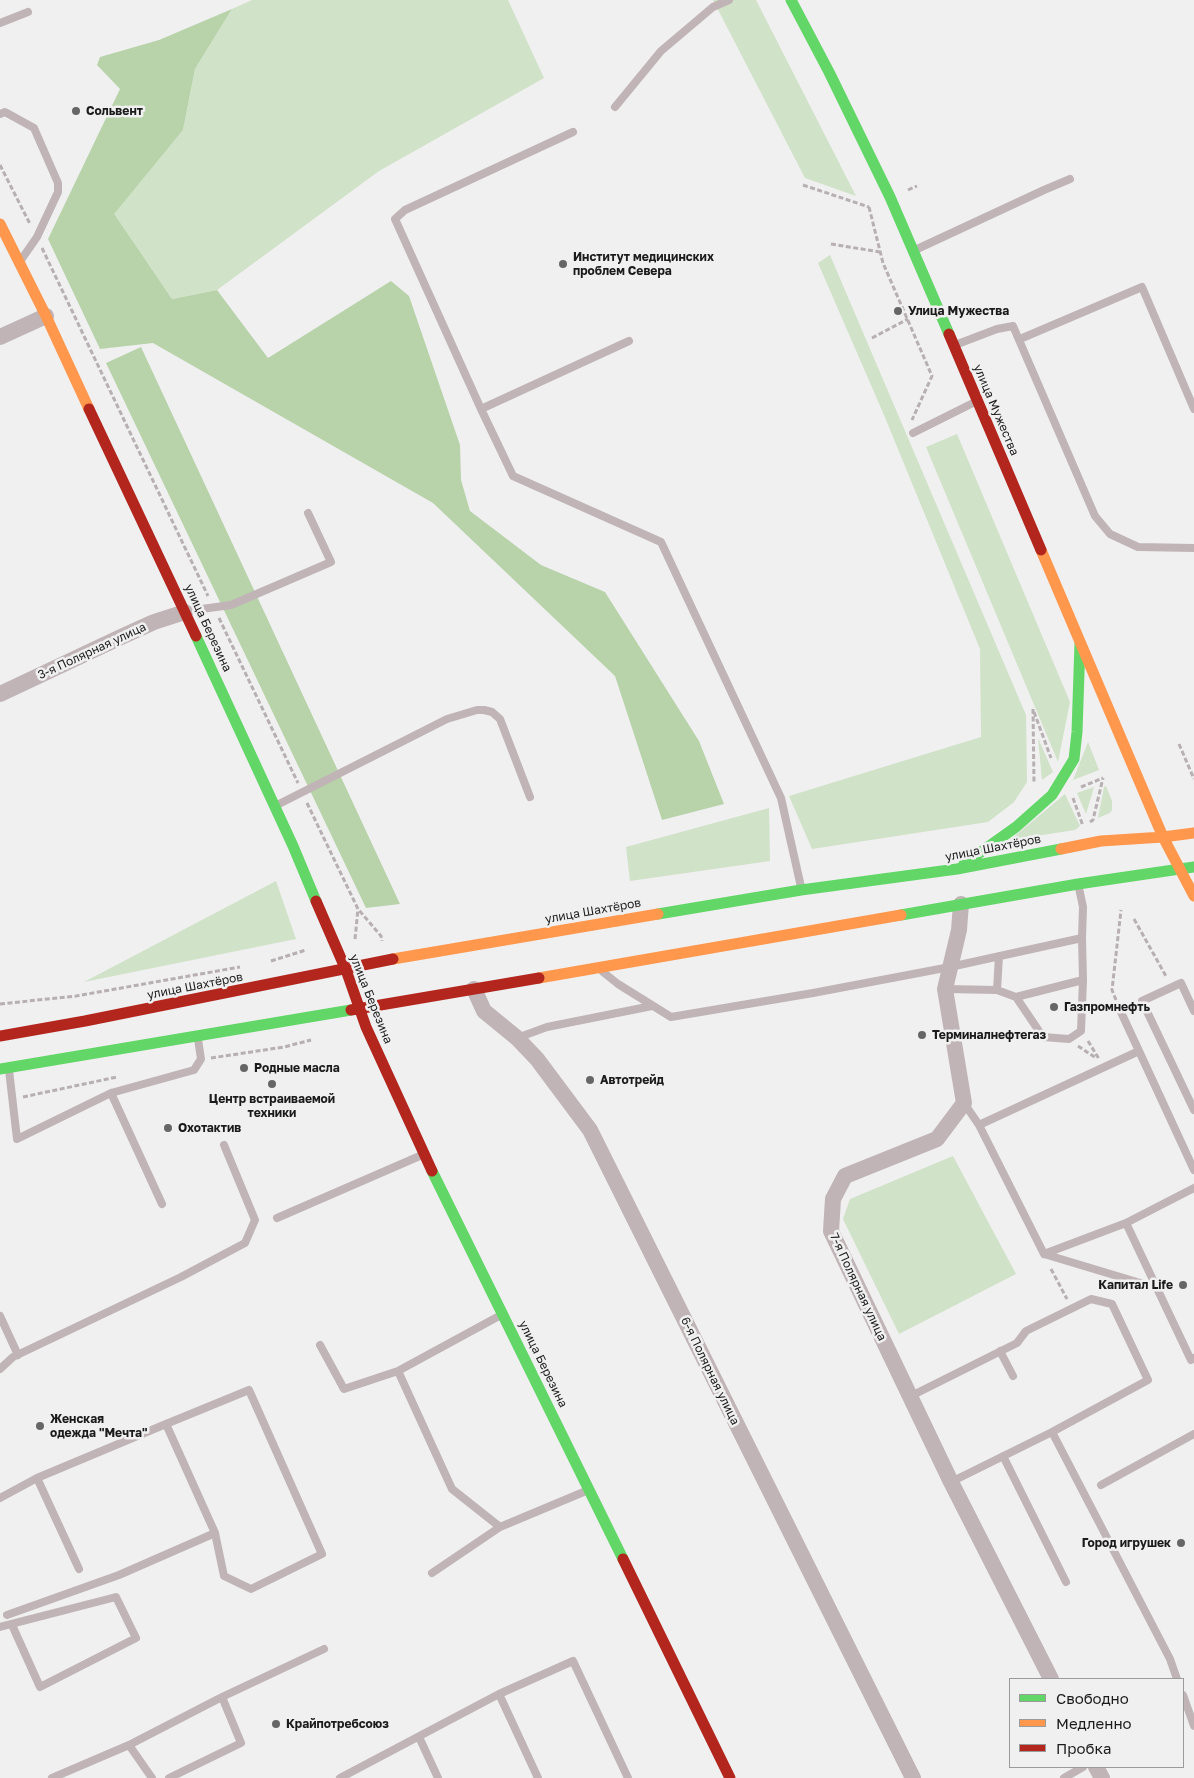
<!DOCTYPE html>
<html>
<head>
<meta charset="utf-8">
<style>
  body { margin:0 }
  #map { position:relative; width:1194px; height:1778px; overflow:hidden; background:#f0f0f1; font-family:"Golos Text",sans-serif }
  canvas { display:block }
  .legend { position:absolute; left:1009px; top:1678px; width:175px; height:90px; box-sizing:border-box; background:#f0f0f1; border:1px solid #9b9b9c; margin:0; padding:6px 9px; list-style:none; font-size:15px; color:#1b1b1c }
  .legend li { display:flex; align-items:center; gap:10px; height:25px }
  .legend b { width:25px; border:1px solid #9b9b9c }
</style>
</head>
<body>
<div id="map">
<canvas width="1194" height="1778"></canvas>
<ul class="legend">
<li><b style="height:6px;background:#63d668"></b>Свободно</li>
<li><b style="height:6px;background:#ff974d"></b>Медленно</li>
<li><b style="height:6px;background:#b3261e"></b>Пробка</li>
</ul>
</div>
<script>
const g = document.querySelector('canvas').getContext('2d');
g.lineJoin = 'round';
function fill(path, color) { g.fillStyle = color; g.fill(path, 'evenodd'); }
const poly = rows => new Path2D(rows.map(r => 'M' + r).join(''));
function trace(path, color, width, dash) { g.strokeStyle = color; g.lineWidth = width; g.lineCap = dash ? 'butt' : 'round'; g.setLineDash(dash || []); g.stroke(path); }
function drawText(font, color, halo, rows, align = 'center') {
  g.font = font + ' "Golos Text",sans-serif'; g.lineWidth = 5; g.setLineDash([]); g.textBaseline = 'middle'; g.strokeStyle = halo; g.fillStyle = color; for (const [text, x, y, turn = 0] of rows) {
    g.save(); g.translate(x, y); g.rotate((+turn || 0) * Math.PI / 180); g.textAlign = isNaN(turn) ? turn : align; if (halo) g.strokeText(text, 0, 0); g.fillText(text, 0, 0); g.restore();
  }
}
fill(poly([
  [252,0,508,0,544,78,379,171,217,290,172,299,113,214,183,130,195,69,232,9],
  [713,0,756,0,856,196,805,178],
  [830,255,1026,715,1027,782,1014,802,988,822,812,849,789,796,981,737,980,649,884,415,818,263],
  [957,434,1070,702,1058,762,926,447],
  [1038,738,1053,772,1042,780],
  [1088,742,1099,770,1073,780],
  [1106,786,1112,801,1112,810,1110,813,1098,818,1104,787],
  [1094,787,1086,814,1077,793],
  [1065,794,1080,826,1075,830,1010,840],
  [769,808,770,861,630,881,626,847],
  [276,881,296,939,84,982],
  [953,1156,1016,1274,899,1334,843,1219,850,1199]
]), '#d0e2c7');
fill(poly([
  [232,9,195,69,183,130,114,214,172,299,217,290,268,358,391,281,409,296,460,445,461,480,470,511,541,565,605,592,699,741,724,804,662,820,615,676,433,503,153,343,100,349,48,239,120,89,97,65,100,57,159,40],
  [141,347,400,904,366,908,106,363]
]), '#b8d3aa');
trace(poly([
  [0,165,30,224],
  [803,185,869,207],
  [908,190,917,186],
  [869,207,883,263,932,376,912,420],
  [831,244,880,252],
  [42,248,208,596],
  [872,338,908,319],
  [219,618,298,783],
  [1033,709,1034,784],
  [1034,712,1051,758],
  [1179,744,1194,779],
  [1081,787,1103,778],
  [1073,798,1083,826],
  [307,803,358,909,381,936,382,941],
  [1090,822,1093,820,1103,778],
  [1134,919,1167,978],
  [355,939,358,909],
  [271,961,306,950],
  [1116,1000,1112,990,1121,910],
  [0,1004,76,996,240,967],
  [1088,1041,1099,1059],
  [1078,1046,1096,1058],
  [211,1058,284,1047,311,1040],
  [23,1097,117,1077],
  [1051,1269,1067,1299]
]), '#b7afb1', 3, [5, 2.5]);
trace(poly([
  [0,23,28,12],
  [615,107,661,51,713,7,729,0],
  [0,114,5,112,34,128,58,183,58,192,37,237,21,260],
  [573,132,405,210,395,219,481,409,513,476,661,542,781,798,801,887],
  [915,250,1044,190,1070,179],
  [1020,339,1142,287,1194,409],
  [955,345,997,329,1013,326,1095,516,1110,534,1138,547,1194,548],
  [481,409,629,341],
  [913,433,975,402],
  [187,611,231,605,331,562,308,513],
  [275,806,447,719,477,710,484,710,492,712,500,719,530,797],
  [999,956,997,990,1016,997,1043,1037,1069,1039,1081,1031,1083,980,1082,938],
  [603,972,618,984,671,1017,813,993,950,967,1082,938,1083,907,1079,888],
  [945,989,997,990],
  [1016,997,1083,980],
  [1120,1010,1139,1051],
  [1194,1011,1181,983,1142,1001,1194,1110],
  [517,1038,547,1027,652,1006],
  [9,1070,17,1139,111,1093,194,1070,201,1059,198,1039],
  [111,1093,162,1204],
  [964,1103,979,1125],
  [1194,1188,1126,1223,1191,1360,1194,1358],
  [277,1218,422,1155],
  [1044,1254,1126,1223],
  [1157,1288,1044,1254,979,1125,1139,1051,1194,1170],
  [0,1316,18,1355],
  [320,1345,344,1389,398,1371,452,1489,500,1527],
  [1000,1351,1013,1376],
  [0,1369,13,1357,181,1277,245,1243,255,1220,224,1145],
  [398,1371,501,1315],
  [909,1397,1017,1343,1026,1331,1091,1299,1112,1304,1148,1380,1052,1432,951,1482],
  [1052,1432,1170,1659,1177,1679],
  [1003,1456,1066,1582],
  [37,1478,79,1569],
  [1101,1485,1194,1434],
  [0,1498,37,1478,166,1424,215,1533,224,1576,251,1589,322,1554,249,1390,166,1424],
  [432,1573,500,1527,586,1491],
  [7,1615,119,1575,215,1533],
  [0,1627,116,1597,136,1638,40,1687,12,1625],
  [499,1694,538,1778],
  [1183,1695,1194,1726],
  [419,1737,438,1778],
  [129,1745,152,1778],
  [52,1778,129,1745,222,1697],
  [169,1778,241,1743,222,1697,324,1649],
  [340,1778,499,1694,573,1661,628,1778],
  [1064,1778,1083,1767]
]), '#c0b4b6', 8);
trace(poly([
  [0,337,46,316],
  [0,694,121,637,154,622,185,612],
  [961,904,959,930,945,989,964,1103,937,1139,845,1176,833,1199,831,1231,951,1482,1051,1679],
  [474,989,484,1011,517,1038,537,1059,590,1130,913,1778],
  [1096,1767,1102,1778]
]), '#c0b4b6', 16);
trace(poly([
  [791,0,829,72,890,197,949,334],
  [196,636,293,846,316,901],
  [964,864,1016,827,1052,795,1074,759,1077,732,1080,643],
  [658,914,801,890,957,869,1061,849],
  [901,915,1078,884,1194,867],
  [0,1069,351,1010],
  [432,1171,623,1559]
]), '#63d668', 11);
trace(poly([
  [0,224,46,316,89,409],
  [1041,550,1163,837,1194,896],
  [1061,849,1101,841,1163,837,1194,833],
  [393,959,658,914],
  [539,978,901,915]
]), '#ff974d', 11);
trace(poly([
  [949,334,1041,550],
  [89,409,196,636],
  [316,901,346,970,366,1027,432,1171],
  [351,1010,539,978],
  [0,1036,85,1021,393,959],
  [623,1559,730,1778]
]), '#b3261e', 11);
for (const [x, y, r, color] of [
  [76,111,5,"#666667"],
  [563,264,5,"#666667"],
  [898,311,5,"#666667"],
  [1054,1007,5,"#666667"],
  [922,1035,5,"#666667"],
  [244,1068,5,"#666667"],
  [590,1080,5,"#666667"],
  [272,1084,5,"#666667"],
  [168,1128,5,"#666667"],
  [1183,1285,5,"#666667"],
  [40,1426,5,"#666667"],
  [1181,1543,5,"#666667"],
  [276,1724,5,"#666667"]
]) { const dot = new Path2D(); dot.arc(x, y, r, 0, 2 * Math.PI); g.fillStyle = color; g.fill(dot); trace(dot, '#f0f0f1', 2); }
drawText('bold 12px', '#1b1b1c', '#f0f0f1', [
  ["Сольвент",86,111],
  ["Институт медицинских",573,257],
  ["проблем Севера",573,271],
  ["Улица Мужества",908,311],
  ["Газпромнефть",1064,1007],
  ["Терминалнефтегаз",932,1035],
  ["Родные масла",254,1068],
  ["Автотрейд",600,1080],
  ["Центр встраиваемой",272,1099,"center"],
  ["техники",272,1113,"center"],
  ["Охотактив",178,1128],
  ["Капитал Life",1173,1285,"right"],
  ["Женская",50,1419],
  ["одежда \"Мечта\"",50,1433],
  ["Город игрушек",1171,1543,"right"],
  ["Крайпотребсоюз",286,1724]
], 'left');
drawText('12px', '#1b1b1c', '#f0f0f1', [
  ["улица Мужества",996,410,67],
  ["улица Березина",208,628,65],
  ["3-я Полярная улица",92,651,-25],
  ["улица Шахтёров",993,848,-11],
  ["улица Шахтёров",593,911,-10],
  ["улица Шахтёров",195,986,-11],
  ["улица Березина",371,999,68],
  ["7-я Полярная улица",858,1287,65],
  ["улица Березина",543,1364,64],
  ["6-я Полярная улица",710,1371,64]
]);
</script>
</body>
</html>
